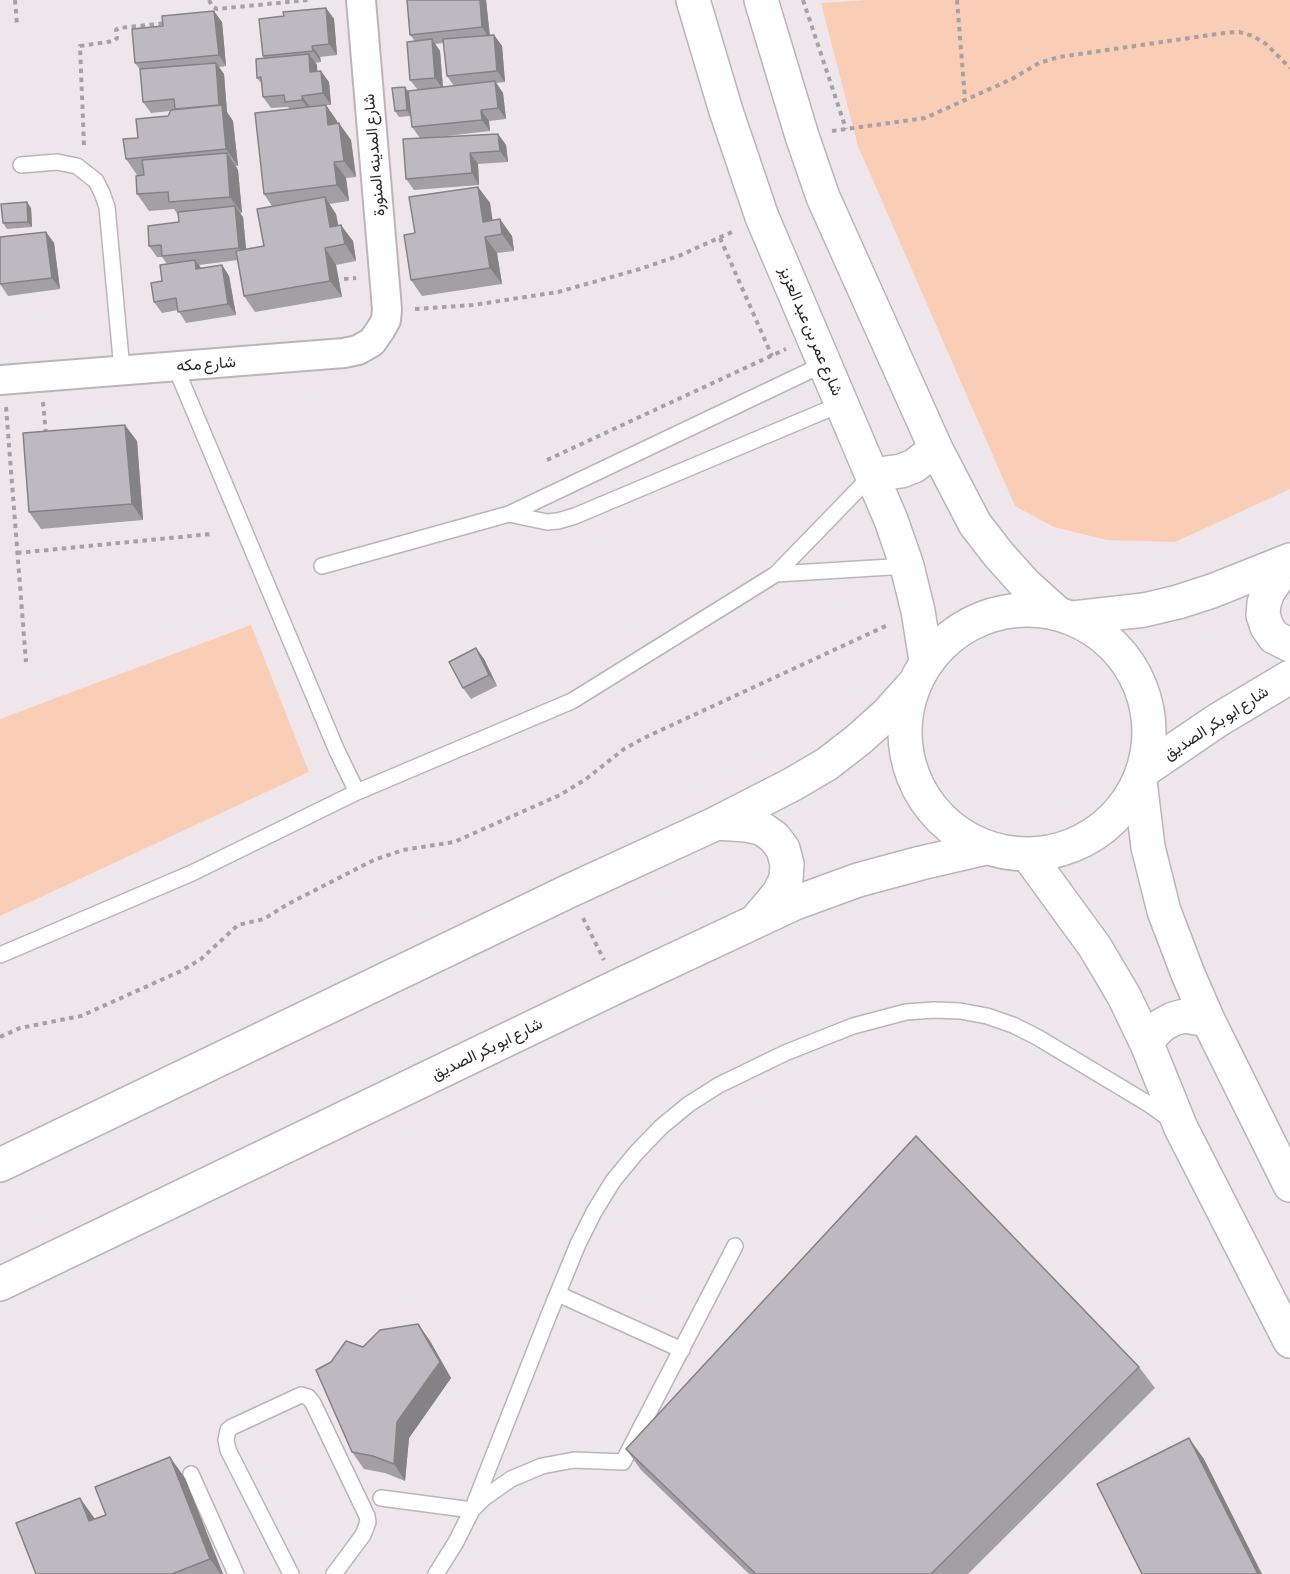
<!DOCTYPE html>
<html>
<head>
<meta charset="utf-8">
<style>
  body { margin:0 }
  canvas { display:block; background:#eee6ea }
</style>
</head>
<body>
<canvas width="1290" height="1574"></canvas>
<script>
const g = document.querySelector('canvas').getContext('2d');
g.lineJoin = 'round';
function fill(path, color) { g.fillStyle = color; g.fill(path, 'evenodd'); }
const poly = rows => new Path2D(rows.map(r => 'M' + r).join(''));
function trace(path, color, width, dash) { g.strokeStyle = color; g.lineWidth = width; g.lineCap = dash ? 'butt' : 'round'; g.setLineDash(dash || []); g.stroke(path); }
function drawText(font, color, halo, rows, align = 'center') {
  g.font = font + ' "Asap Condensed",Vazirmatn,sans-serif'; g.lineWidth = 4.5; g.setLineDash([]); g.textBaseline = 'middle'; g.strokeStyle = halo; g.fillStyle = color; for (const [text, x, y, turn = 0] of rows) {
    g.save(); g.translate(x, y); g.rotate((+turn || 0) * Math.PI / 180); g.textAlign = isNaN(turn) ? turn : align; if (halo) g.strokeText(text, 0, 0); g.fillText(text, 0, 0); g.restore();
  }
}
fill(poly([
  [868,0,1290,0,1290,489,1175,542,1107,540,1054,527,1015,506,858,146,821,3],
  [251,625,309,772,0,916,0,719]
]), '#f9cdb6');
const service = poly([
  [21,165,57,162,77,166,96,181,102,193,107,207,122,370],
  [175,366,337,751,357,792,572,701,776,574,872,475],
  [509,514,547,522,558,521,575,516,841,404],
  [322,566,509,514,824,364],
  [776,574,907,566],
  [0,955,192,873,357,792],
  [558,1294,682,1350],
  [191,1474,236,1574],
  [381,1498,472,1510,484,1498,511,1479,542,1466,574,1460,623,1462,735,1246],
  [291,1574,228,1450,226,1440,228,1430,232,1427,301,1395,308,1397,313,1403,367,1516,368,1522,363,1535,334,1574],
  [436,1574,456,1542,472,1510,548,1317,578,1244,594,1212,613,1181,636,1153,661,1127,689,1104,719,1085,785,1053,853,1026,906,1012,934,1010,960,1011,987,1016,1013,1025,1037,1037,1147,1103,1171,1120]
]);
const minor = poly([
  [0,380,344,353,358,350,372,342,381,329,386,320,387,309,361,0]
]);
const tertiary = poly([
  [693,0,726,111,762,217,891,520,907,566,918,611,926,661],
  [761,0,802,136,823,197,936,449,975,524,999,555,1026,585,1056,612],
  [872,475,901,471,914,466,936,449],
  [1140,781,1148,847,1164,911,1188,974,1208,1020,1290,1185],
  [1028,855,1095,947,1124,996,1147,1044,1181,1128,1290,1341],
  [1147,1044,1153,1034,1162,1025,1173,1019,1184,1016,1208,1020]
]);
const secondary = poly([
  [1290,560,1268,592,1264,603,1263,615,1267,627,1274,637,1290,645],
  '905 732a122 122 0 1 1 244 0a122 122 0 1 1-244 0Z',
  [1073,618,1144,610,1178,602,1212,591,1290,560],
  [1143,771,1218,720,1290,677],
  [717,823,746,825,761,828,774,837,783,849,787,864,786,879,779,893,758,918],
  [0,1165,569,891,717,823,793,784,827,764,858,740,887,714,913,685],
  [0,1284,618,986,795,903,858,880,921,863,986,848]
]);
trace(service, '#bdb4b8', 18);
trace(minor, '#bdb4b8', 32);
trace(tertiary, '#bdb4b8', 36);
trace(secondary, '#bdb4b8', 36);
trace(poly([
  [15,0,17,25],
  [209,0,212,6,217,9,308,0],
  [803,0,846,129],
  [957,0,965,99],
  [832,131,925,118,1012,79,1039,63,1059,57,1224,33,1239,32,1253,36,1266,44,1290,68],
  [84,145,80,46,114,41,117,38,116,30,119,28,167,23],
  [720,238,772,356],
  [344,279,356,278],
  [415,309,473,305,558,292,640,269,681,255,734,231],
  [43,402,46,434],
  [6,407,26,662],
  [547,460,786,349],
  [17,553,211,534],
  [583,918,604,960],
  [0,1037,20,1028,81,1016,181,971,201,959,238,925,264,919,288,904,374,860,403,850,454,842,560,795,586,779,624,749,644,738,890,624]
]), '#a7a1a4', 4, [4.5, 4.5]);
trace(service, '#fff', 15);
trace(minor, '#fff', 28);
trace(tertiary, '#fff', 33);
trace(secondary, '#fff', 33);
fill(poly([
  [407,0,486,0,490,35,494,35,502,46,505,82,496,83,503,93,506,119,489,121,490,131,429,138,498,134,506,145,508,162,478,164,479,185,414,190,406,179,420,138,412,127,411,116,399,117,395,111,405,87,408,92,418,90,410,80,415,41,410,35],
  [443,43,447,76,454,86,443,87,440,51,435,44],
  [326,8,334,19,337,55,320,57,321,62,315,63,317,65,317,71,329,82,331,105,326,105,337,121,338,124,351,140,356,177,346,178,349,201,329,204,336,214,338,225,353,241,356,261,336,265,342,297,255,312,244,296,238,260,199,265,201,268,222,265,229,276,236,315,186,323,178,310,162,313,154,302,167,264,162,257,157,257,149,246,179,222,178,215,174,209,149,211,137,194,144,175,137,175,126,159,138,138,168,116,170,111,151,113,143,102,141,71,135,63,222,22,226,66,219,67,224,74,227,112,233,121,238,166,236,166,238,170,242,213,240,213,243,217,246,249,264,246,272,206,264,194,290,109,288,107,271,108,263,97,262,84,257,78,264,58,263,56,284,16],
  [478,187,490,203,492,221,512,236,514,251,497,253,502,284,422,296,411,280],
  [31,208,32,227,7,229,3,223],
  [46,232,54,243,60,289,8,296,0,284],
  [137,441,143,520,41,529,29,512],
  [476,648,484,659,497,686,471,699,463,688],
  [418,1324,430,1341,451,1378,409,1438,405,1481,385,1473,364,1469,352,1452,363,1347],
  [1139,1367,1155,1388,968,1574,749,1574,641,1470,626,1449],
  [185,1478,223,1574,36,1574,95,1519]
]), '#a39fa5');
fill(poly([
  [480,0,486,0,490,39,482,27],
  [326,8,334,19,337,55,329,44],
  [214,11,222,22,226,66,219,55],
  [494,35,502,46,505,82,497,71],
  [432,39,440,51,443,89,435,78],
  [312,46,320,57,321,62,313,51],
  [309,54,317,65,318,83,310,72],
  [216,63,224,74,227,112,233,121,238,166,226,149,220,108],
  [321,71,329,82,331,105,323,93],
  [495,81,503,93,506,119,498,108],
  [405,87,409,93,411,116,407,110],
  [302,96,310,107,310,112,302,100],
  [326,105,337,121,340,142,328,125],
  [481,110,489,121,490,131,482,120],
  [339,123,351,140,356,177,344,161],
  [498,134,506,145,508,162,500,151],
  [227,153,238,170,242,213,230,197],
  [470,153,478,164,479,185,472,173],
  [334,162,346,178,349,201,337,185],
  [478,187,490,203,495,236,483,222],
  [325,197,336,214,342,243,330,227],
  [27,202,31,208,32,227,28,222],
  [235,206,243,217,247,259,239,248],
  [500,219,512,236,514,251,502,234],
  [341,225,353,241,356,261,345,244],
  [46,232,54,243,60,289,52,278],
  [485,237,497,253,502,284,490,268],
  [325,248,336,265,342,297,330,281],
  [195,260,203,271,196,269],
  [222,265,229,276,236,315,228,304],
  [125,425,137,441,143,520,132,504],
  [476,648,484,659,497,686,489,675],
  [418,1324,430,1341,451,1378,409,1438,405,1481,394,1464,397,1422],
  [1189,1438,1204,1459,1262,1574,1258,1574],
  [170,1457,185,1478,223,1574,221,1574,210,1559],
  [80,1498,95,1519,89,1521]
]), '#858286');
const building = poly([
  [407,0,480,0,482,27,410,35,407,0],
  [326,8,329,44,312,46,313,51,263,56,259,19,284,16,283,12,326,8],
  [214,11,219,55,135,63,132,29,163,26,162,16,214,11],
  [494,35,497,71,447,76,443,39,494,35],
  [432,39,435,78,410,80,407,42,432,39],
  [309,54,310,72,321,71,323,93,302,96,302,100,285,102,284,95,263,97,261,77,257,78,256,59,309,54],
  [216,63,219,105,175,109,174,99,143,102,140,69,216,63],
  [495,81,498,108,481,110,482,120,412,127,408,91,495,81],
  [405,87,407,110,395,111,392,88,405,87],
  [222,105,226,149,126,159,123,139,138,138,136,119,168,116,171,110,222,105],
  [326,105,328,125,339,123,344,161,334,162,337,185,264,194,255,113,326,105],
  [498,134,500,151,470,153,472,173,406,179,403,139,498,134],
  [227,153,230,197,169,202,168,192,137,194,136,176,144,175,142,160,227,153],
  [478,187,483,222,500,219,502,234,485,237,490,268,411,280,404,235,415,233,409,197,478,187],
  [325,197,330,227,341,225,345,244,325,248,330,281,244,296,236,251,264,246,257,209,325,197],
  [27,202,28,222,3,223,1,204,27,202],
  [235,206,239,248,162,256,161,245,149,246,148,226,179,222,178,212,235,206],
  [46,232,52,278,0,284,0,237,46,232],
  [195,260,196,269,222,265,228,304,178,312,176,298,154,302,151,283,162,281,160,265,195,260],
  [125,425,132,504,29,512,23,433,125,425],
  [476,648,489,675,463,688,449,662,476,648],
  [916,1136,1139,1367,931,1574,756,1574,626,1449,916,1136],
  [418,1324,440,1362,397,1422,394,1464,373,1456,352,1452,316,1370,331,1362,346,1341,363,1347,380,1330,418,1324],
  [1189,1438,1258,1574,1142,1574,1097,1484,1189,1438],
  [170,1457,210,1559,172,1574,36,1574,16,1523,80,1498,89,1521,106,1515,95,1487,170,1457]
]);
fill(building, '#beb9c0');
trace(building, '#858286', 1.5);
drawText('16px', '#292627', '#fff', [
  ["شارع المدينه المنورة",374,155,-95],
  ["شارع عمر بن عبد العزيز",811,331,67],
  ["شارع مكه",206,364,-4],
  ["شارع ابو بكر الصديق",1216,723,-33],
  ["شارع ابو بكر الصديق",487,1049,-26]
]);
</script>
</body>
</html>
